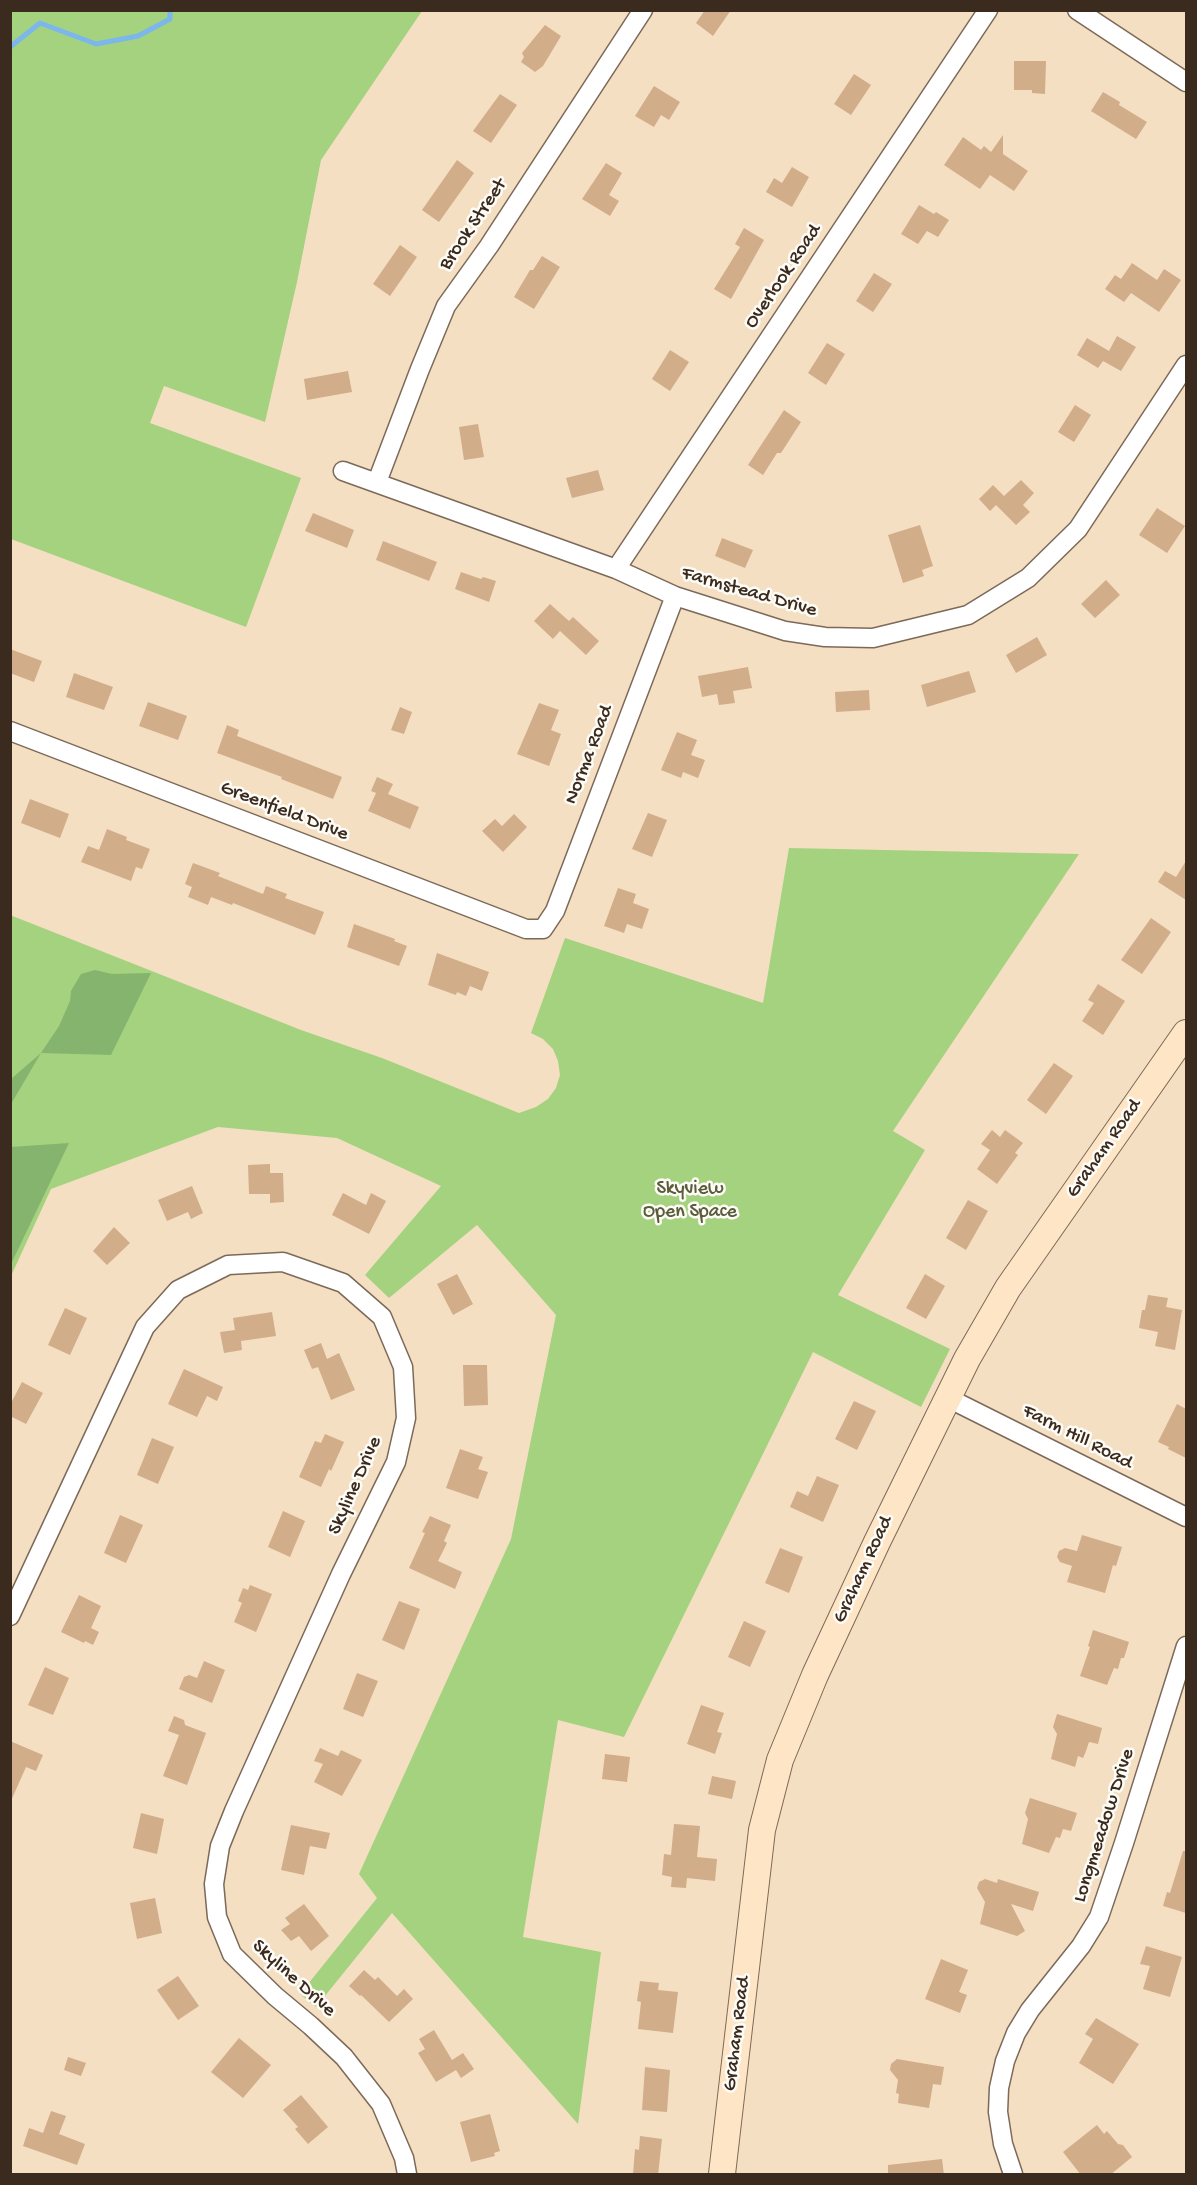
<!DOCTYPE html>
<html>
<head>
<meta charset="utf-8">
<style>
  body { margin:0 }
  #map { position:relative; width:1197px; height:2185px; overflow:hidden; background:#f4dfc3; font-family:"Gochi Hand",sans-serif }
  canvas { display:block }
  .frame { position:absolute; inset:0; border:12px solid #3b2a1e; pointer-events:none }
</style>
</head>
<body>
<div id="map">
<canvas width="1197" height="2185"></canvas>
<div class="frame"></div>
</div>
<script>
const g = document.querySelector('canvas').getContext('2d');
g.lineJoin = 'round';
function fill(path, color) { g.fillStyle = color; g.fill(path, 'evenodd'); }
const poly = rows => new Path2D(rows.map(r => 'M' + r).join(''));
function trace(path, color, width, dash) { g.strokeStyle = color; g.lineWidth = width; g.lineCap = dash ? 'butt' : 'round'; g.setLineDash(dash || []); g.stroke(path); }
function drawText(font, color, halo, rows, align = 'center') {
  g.font = font + ' "Gochi Hand",sans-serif'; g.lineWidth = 5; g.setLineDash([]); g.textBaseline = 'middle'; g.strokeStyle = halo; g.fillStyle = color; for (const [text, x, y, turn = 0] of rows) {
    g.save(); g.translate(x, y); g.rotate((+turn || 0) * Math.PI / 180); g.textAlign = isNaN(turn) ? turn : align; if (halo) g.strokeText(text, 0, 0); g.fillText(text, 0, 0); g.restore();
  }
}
fill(poly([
  [10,11,422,11,321,160,297,282,265,422,164,386,150,423,301,478,246,627,11,539],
  [789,848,1079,854,893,1131,925,1150,838,1295,950,1349,921,1407,813,1352,624,1737,558,1720,523,1937,601,1952,578,2124,392,1913,316,2007,300,1994,377,1898,359,1874,511,1539,556,1315,477,1225,389,1298,365,1275,441,1186,337,1138,218,1127,51,1189,11,1276,10,915,301,1030,382,1058,519,1113,536,1107,548,1099,556,1088,560,1075,558,1061,553,1049,543,1039,531,1033,565,938,763,1003]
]), '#a5d27f');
fill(poly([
  [95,970,112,974,151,973,111,1055,41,1053,11,1104,11,1079,41,1053,59,1026,70,1001,71,991,81,974],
  [69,1143,12,1262,11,1262,11,1147]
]), '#84b46e');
trace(poly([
  [10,47,40,23,96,44,138,36,170,19,170,10]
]), '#7bb6ec', 5);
fill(poly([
  [705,10,731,10,713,36,696,23],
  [545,25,561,36,543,66,535,72,521,62,524,57,522,53],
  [1014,61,1046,61,1045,94,1032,93,1032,90,1014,90],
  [854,74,871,85,851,115,834,104],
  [654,86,680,102,669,120,661,115,654,127,635,116],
  [1103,92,1120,102,1119,105,1147,122,1136,139,1091,111],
  [500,94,517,105,491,143,473,131],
  [1003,135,1003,154,1028,171,1014,191,990,175,980,189,944,165,963,137,981,150,984,146,991,152],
  [457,160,474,173,439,222,422,210],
  [606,163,622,173,609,195,619,201,610,216,582,199],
  [792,167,809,177,792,207,766,192,774,178,782,183],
  [919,205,934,214,936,212,949,220,938,237,927,231,918,244,901,234],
  [744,228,764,240,731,299,714,289,740,247,735,244],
  [400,245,417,257,390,296,373,284],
  [542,256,560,267,534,309,514,297,530,270,533,270],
  [1132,263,1157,280,1164,269,1181,280,1159,312,1131,293,1124,302,1105,289,1115,275,1121,279],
  [874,273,892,284,873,312,856,301],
  [1117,336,1136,347,1121,371,1103,361,1098,368,1077,355,1087,338,1109,351],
  [827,343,845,354,826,385,808,373],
  [670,350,689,362,670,391,652,379],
  [348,371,352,392,307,400,304,379],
  [1075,405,1091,415,1074,442,1058,432],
  [784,410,801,422,781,453,777,453,763,475,748,465],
  [478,424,484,457,464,460,459,427],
  [598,470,604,490,572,498,566,478],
  [1021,480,1034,493,1023,505,1030,512,1016,525,996,505,990,511,979,499,993,485,1004,496],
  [1157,508,1185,526,1167,553,1139,535],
  [313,513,354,530,347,548,305,531],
  [920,525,933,566,922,570,924,576,903,583,888,535],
  [722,538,753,550,745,568,715,556],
  [383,541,437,562,429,581,376,560],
  [461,572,481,579,483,577,496,581,489,602,455,589],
  [1106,580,1120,595,1095,618,1081,604],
  [550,604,569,621,573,617,599,641,586,655,560,631,553,639,534,621],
  [1037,637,1047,655,1016,673,1006,655],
  [10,649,42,661,34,682,10,673],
  [748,667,752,688,733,691,735,703,719,705,717,694,702,697,698,676],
  [969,671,976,692,927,707,921,685],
  [74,673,113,687,104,710,66,697],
  [869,690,870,710,836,712,835,692],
  [148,702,187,716,178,740,139,726],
  [539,703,559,710,551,730,561,734,549,766,517,754],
  [400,707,412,712,404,734,391,730],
  [227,725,239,730,237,736,342,777,333,799,281,779,282,777,217,753],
  [677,732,697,740,691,755,705,760,698,778,683,772,681,778,661,770],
  [377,777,393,784,388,794,419,807,410,829,368,811,376,793,371,791],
  [30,799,69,814,60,838,21,823],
  [648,813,667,820,652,857,632,849],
  [514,814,527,827,503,852,482,831,495,819,502,826],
  [107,829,127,837,126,840,150,849,142,869,136,867,131,881,81,862,88,846,99,850],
  [1186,861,1186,900,1158,882,1165,871,1176,877],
  [193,863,220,873,218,876,263,894,266,886,287,894,285,898,324,912,315,935,233,903,232,905,211,897,208,905,188,897,192,887,185,884],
  [618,888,636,894,633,903,649,909,642,929,627,924,624,933,604,926],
  [1151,918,1171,932,1142,974,1121,960],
  [354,924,395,939,394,941,407,946,399,966,347,947],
  [437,953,489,972,482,991,470,986,466,996,457,992,456,995,428,985],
  [1098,984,1125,1001,1103,1035,1082,1021,1094,1003,1088,1000],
  [1054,1063,1073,1076,1046,1114,1027,1100],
  [992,1130,1000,1137,1005,1130,1023,1143,1015,1153,1018,1155,997,1184,977,1169,990,1150,981,1144],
  [270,1164,270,1173,283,1173,284,1202,270,1203,270,1194,249,1194,248,1165],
  [192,1186,203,1213,191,1219,188,1212,167,1221,158,1200],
  [343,1193,366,1205,371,1193,386,1201,369,1234,332,1215],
  [968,1200,988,1211,966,1250,946,1238],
  [114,1227,130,1243,107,1265,93,1251],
  [457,1274,473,1304,453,1315,437,1284],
  [925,1274,945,1286,926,1319,906,1308],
  [1148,1295,1168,1298,1166,1307,1182,1310,1175,1350,1155,1346,1158,1332,1139,1328,1142,1310,1145,1310],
  [65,1308,87,1318,70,1355,48,1345],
  [272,1312,276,1336,241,1341,242,1350,224,1353,220,1332,235,1330,233,1318],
  [321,1343,327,1359,339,1353,355,1390,331,1400,318,1367,312,1369,304,1350],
  [463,1365,487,1365,488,1405,464,1406],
  [184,1369,223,1387,217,1401,207,1396,197,1417,168,1404],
  [22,1382,43,1393,26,1424,10,1416,10,1405],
  [854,1401,876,1411,857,1450,835,1439],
  [1177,1404,1186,1409,1186,1458,1168,1449,1169,1447,1158,1442],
  [325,1434,344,1442,331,1471,329,1469,321,1487,299,1477,315,1441,321,1443],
  [152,1438,174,1447,158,1484,137,1475],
  [460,1449,483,1457,478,1469,488,1472,478,1499,446,1488],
  [817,1476,839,1485,823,1522,790,1507,797,1491,808,1496],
  [283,1511,305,1521,290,1557,268,1547],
  [120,1515,143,1525,126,1563,104,1553],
  [430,1516,451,1525,444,1541,447,1543,438,1561,462,1572,455,1589,409,1568,425,1533,422,1532],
  [1082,1535,1122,1547,1116,1566,1113,1565,1105,1593,1067,1582,1072,1566,1060,1562,1057,1557,1059,1551,1065,1548,1077,1551],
  [780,1548,803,1557,789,1593,765,1583],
  [250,1585,272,1594,256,1632,234,1622,242,1603,238,1601,243,1588,248,1590],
  [79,1595,101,1606,91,1628,99,1632,93,1645,85,1641,84,1643,61,1632],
  [399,1601,420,1609,404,1650,382,1640],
  [744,1621,766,1631,750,1667,728,1657],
  [1093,1630,1129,1642,1124,1658,1121,1658,1118,1669,1114,1668,1107,1685,1080,1676,1090,1647,1088,1646],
  [204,1661,225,1670,212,1703,179,1689,184,1677,189,1675,197,1678],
  [45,1667,69,1678,53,1715,28,1705],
  [357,1673,378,1681,363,1717,343,1709],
  [701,1705,724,1713,717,1732,722,1733,715,1754,687,1744],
  [1057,1714,1102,1728,1098,1744,1089,1742,1086,1751,1083,1758,1078,1756,1075,1767,1051,1759,1057,1734,1053,1727],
  [174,1716,184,1720,185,1725,206,1733,187,1785,163,1776,179,1735,168,1731],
  [10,1741,43,1755,36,1771,26,1767,10,1803],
  [320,1748,338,1756,341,1750,362,1760,342,1796,314,1782,323,1764,314,1761],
  [605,1754,630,1757,627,1782,602,1779],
  [712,1776,736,1781,732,1799,708,1794],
  [1030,1798,1077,1813,1071,1831,1063,1829,1060,1838,1056,1837,1049,1853,1022,1844,1028,1819,1025,1813],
  [141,1813,164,1819,157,1854,133,1848],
  [674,1824,700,1826,697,1857,717,1859,715,1881,687,1878,686,1888,671,1887,672,1877,662,1875,664,1854,671,1855],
  [291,1825,330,1833,326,1849,310,1846,304,1875,281,1870],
  [1183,1851,1186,1851,1186,1913,1163,1906,1167,1892,1170,1893],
  [985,1879,997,1883,998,1879,1039,1892,1033,1911,1011,1904,1025,1931,1017,1936,980,1924,985,1902,977,1888,979,1882],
  [155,1898,162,1933,137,1939,130,1903],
  [304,1904,329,1936,311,1951,299,1936,291,1941,281,1930,290,1924,285,1918],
  [1146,1946,1182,1957,1170,1997,1143,1989,1150,1966,1140,1964],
  [941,1959,968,1970,959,1992,967,1995,960,2013,925,1999],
  [364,1970,375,1980,378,1977,397,1996,404,1989,413,1999,389,2022,361,1995,360,1996,349,1986],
  [178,1976,199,2006,178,2020,157,1990],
  [640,1981,659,1983,658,1990,678,1992,673,2033,638,2029,641,2002,637,2001],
  [1096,2018,1139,2044,1113,2084,1079,2063,1093,2039,1085,2034],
  [434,2030,452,2060,463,2053,474,2069,461,2078,456,2070,436,2082,418,2053,425,2049,419,2039],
  [239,2038,271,2065,243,2098,211,2072],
  [68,2057,86,2063,81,2076,64,2070],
  [897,2059,944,2067,941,2085,933,2084,929,2108,898,2103,899,2094,896,2093,898,2080,890,2070,891,2064],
  [645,2067,670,2070,667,2112,642,2110],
  [301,2095,328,2127,308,2144,295,2129,298,2127,283,2110],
  [51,2111,66,2116,59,2134,85,2144,77,2165,23,2146,29,2128,43,2133],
  [490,2114,500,2151,494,2153,495,2156,471,2162,460,2122],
  [1097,2125,1104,2134,1107,2131,1118,2144,1123,2145,1132,2157,1110,2175,1081,2175,1063,2152],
  [640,2136,662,2139,658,2175,633,2175,635,2149,639,2150],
  [942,2159,944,2175,888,2175,888,2165]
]), '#d1ad89');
const street = poly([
  [1077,10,1186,82],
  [343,471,616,569,675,596,785,631,825,637,873,638,968,615,1028,578,1078,529,1186,365],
  [377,482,420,369,446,306,489,246,643,10],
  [616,569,988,10],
  [10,731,526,929,543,929,555,911,675,596],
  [948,1398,1186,1517],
  [10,1616,145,1327,178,1290,228,1265,283,1262,343,1283,382,1317,403,1367,406,1418,396,1462,341,1574,234,1811,220,1846,214,1884,217,1917,232,1954,275,1996,311,2026,344,2057,381,2104,404,2158,407,2174],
  [1013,2174,1003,2144,998,2112,999,2088,1005,2061,1016,2033,1030,2010,1081,1946,1099,1917,1124,1843,1186,1646]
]);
const secondary = poly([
  [722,2174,762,1830,780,1760,815,1675,877,1542,967,1359,1008,1288,1186,1033]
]);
trace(street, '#7c6958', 21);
trace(secondary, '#7c6958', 28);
trace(street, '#fff', 18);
trace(secondary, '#fee5c5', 26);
drawText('20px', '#3b2a1e', '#fdfcf7', [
  ["Brook Street",474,225,-56],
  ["Overlook Road",784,277,-56],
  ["Farmstead Drive",749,593,16],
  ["Norma Road",590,755,-69],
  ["Greenfield Drive",284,812,21],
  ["Graham Road",1105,1149,-55],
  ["Farm Hill Road",1077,1438,27],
  ["Skyline Drive",356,1486,-66],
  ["Graham Road",864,1570,-65],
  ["Longmeadow Drive",1105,1826,-72],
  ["Skyline Drive",293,1979,42],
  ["Graham Road",738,2034,-83]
]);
drawText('20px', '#5b5c3b', '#fdfcf7', [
  ["Skyview",690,1190],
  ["Open Space",690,1213]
]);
</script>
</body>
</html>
